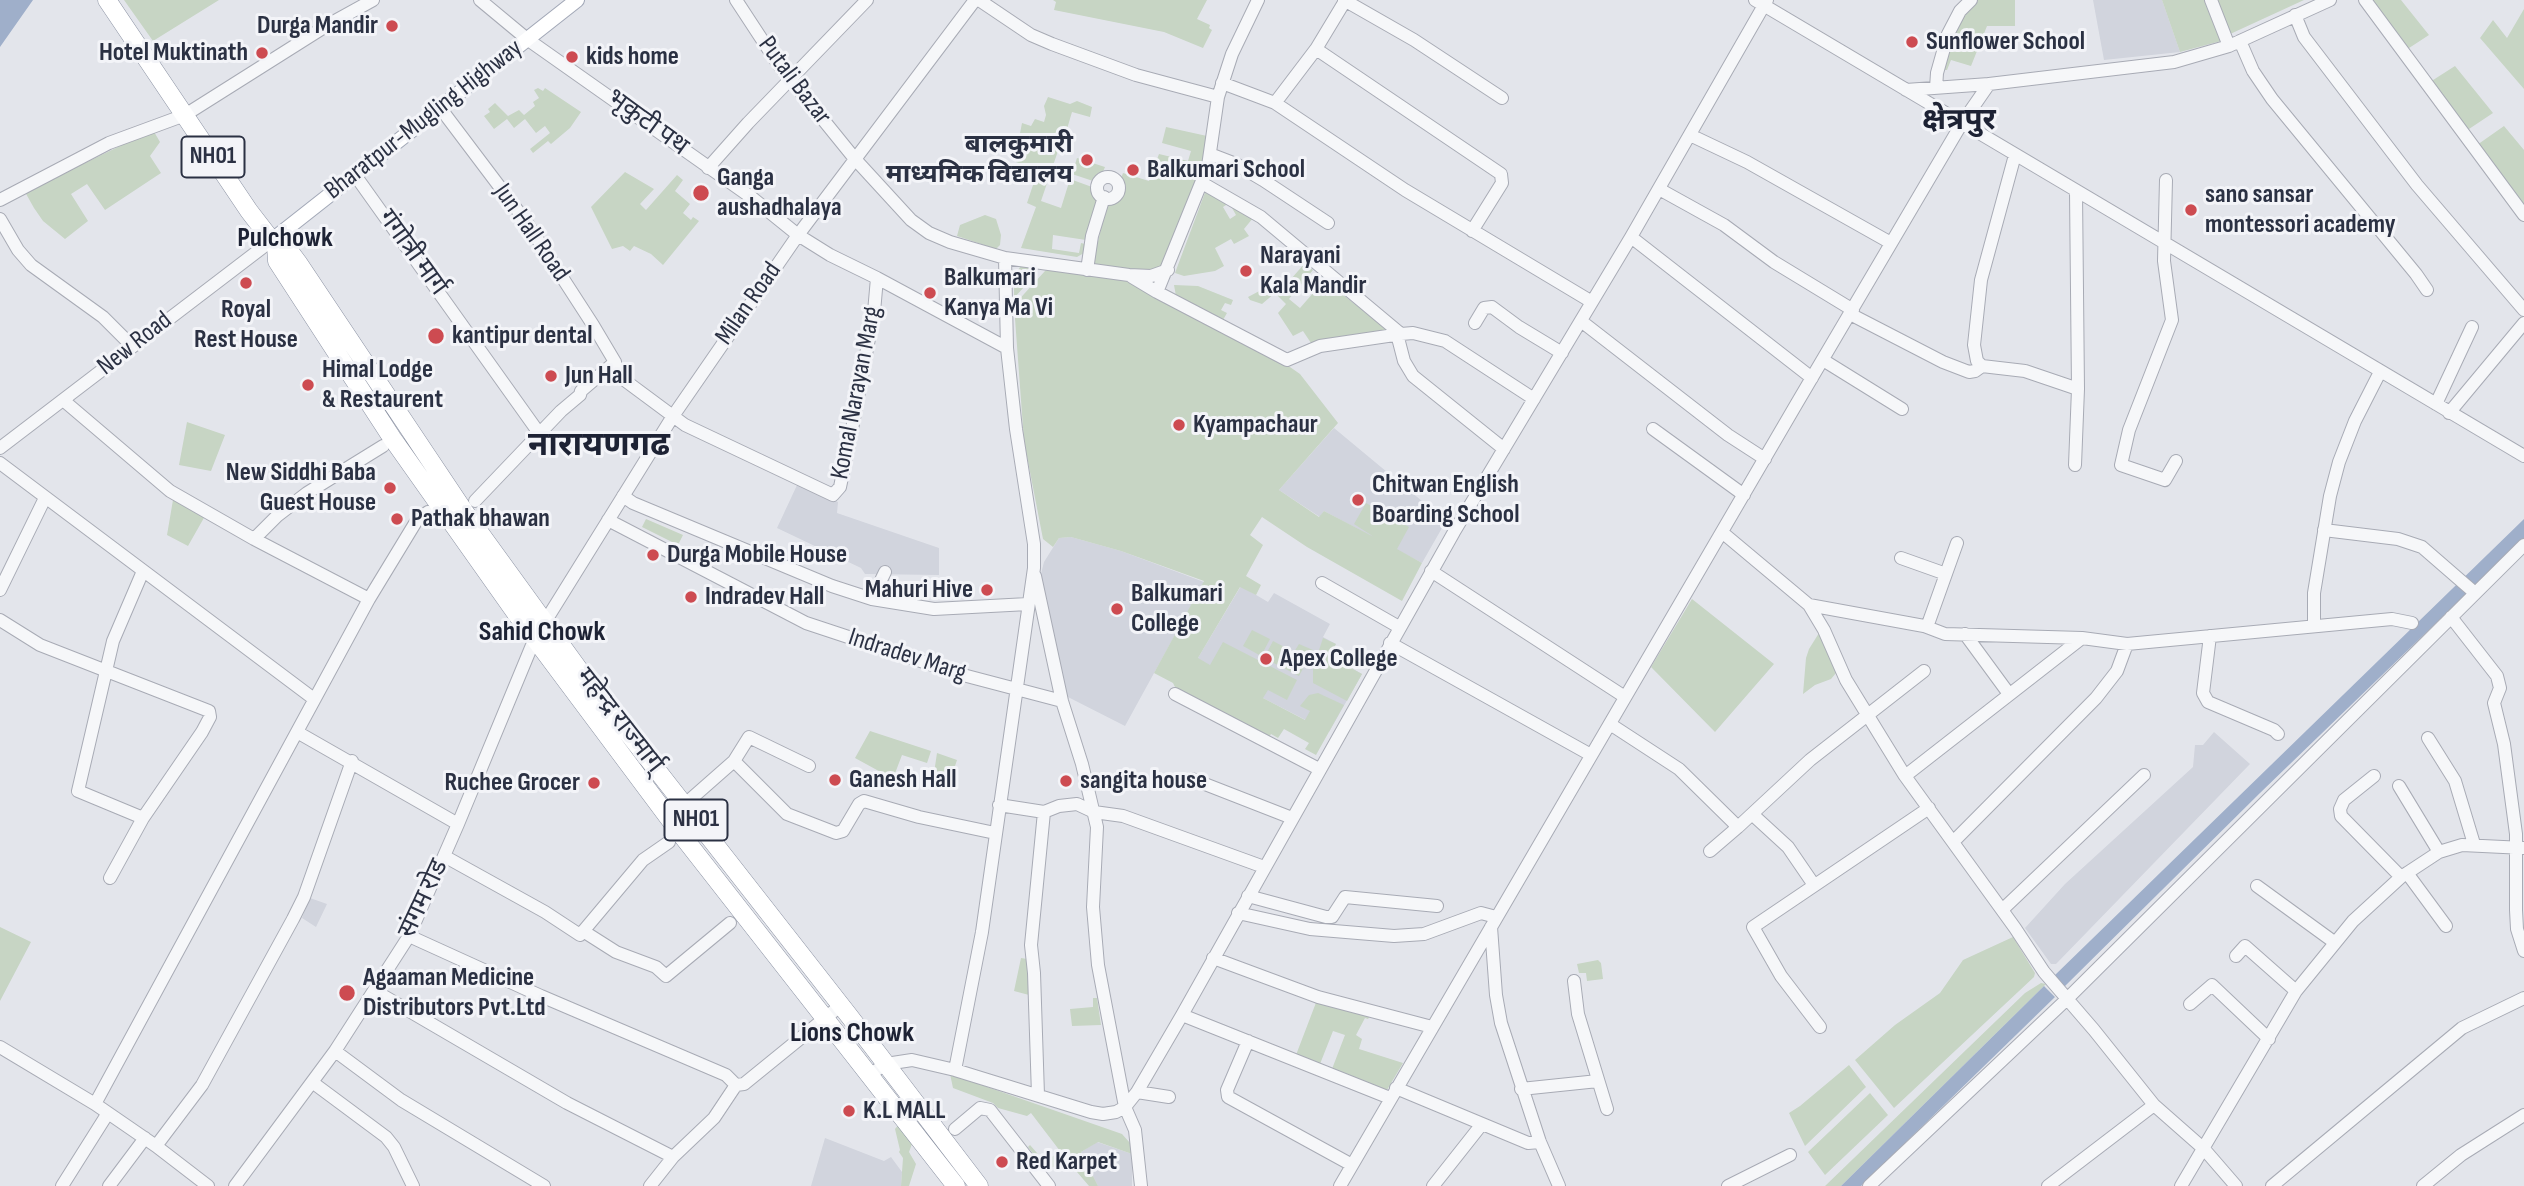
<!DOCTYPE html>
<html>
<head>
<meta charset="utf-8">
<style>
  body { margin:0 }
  canvas { display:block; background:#e3e5eb }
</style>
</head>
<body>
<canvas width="2524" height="1186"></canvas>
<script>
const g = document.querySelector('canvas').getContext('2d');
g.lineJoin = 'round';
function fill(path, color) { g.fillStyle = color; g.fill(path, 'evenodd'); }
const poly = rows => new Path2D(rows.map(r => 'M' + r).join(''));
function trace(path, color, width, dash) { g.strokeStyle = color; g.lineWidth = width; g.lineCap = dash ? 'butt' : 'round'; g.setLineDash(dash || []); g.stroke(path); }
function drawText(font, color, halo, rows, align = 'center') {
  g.font = font + ' "Sofia Sans Condensed","Noto Sans Devanagari",sans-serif'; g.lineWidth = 6; g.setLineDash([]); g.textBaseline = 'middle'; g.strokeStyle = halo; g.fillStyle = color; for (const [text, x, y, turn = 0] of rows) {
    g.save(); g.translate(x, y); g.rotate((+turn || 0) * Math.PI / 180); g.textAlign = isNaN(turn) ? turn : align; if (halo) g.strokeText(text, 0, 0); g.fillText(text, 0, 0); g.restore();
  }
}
fill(poly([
  [2093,0,2162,0,2180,52,2104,60],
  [1334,428,1446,521,1422,563,1324,511,1320,517,1279,490],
  [798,483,838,502,837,513,939,548,939,575,865,574,861,568,777,528],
  [1071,537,1121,551,1204,582,1125,726,1066,696,1049,636,1041,574,1044,562,1059,538],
  [1241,586,1268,602,1274,593,1330,624,1323,637,1336,644,1329,655,1362,674,1329,732,1195,663],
  [2214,732,2250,764,2056,964,2051,964,2025,928,2065,884,2193,767,2195,745,2203,745],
  [310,898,327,904,316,927,302,918],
  [825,1138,884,1161,891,1157,902,1172,901,1186,811,1186],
  [1097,1142,1132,1154,1132,1186,1098,1186,1081,1152]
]), '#d1d4dd');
fill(poly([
  [124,0,219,0,153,41],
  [1053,0,1207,0,1197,19,1210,25,1209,28,1212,30,1203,48,1164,32,1054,10,1056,2],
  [1977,0,2015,0,2015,26,1987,26,1971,66,1951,60,1947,70,1941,70,1953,28],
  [2162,0,2206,0,2221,41,2180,52],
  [2215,0,2304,0,2228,35],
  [2370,0,2401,0,2429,35,2406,50],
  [2524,9,2524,89,2480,38,2493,20,2507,38],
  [2455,66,2493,113,2466,131,2430,82],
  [538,88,543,91,545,88,581,112,570,128,551,144,548,141,533,153,530,149,550,133,545,126,536,133,525,119,514,128,507,119,494,129,484,116,490,112,488,109,495,103,508,116,519,110,524,115,535,106,533,102,539,98,534,90],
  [1048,97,1070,104,1077,101,1092,107,1090,117,1072,112,1067,129,1066,135,1069,138,1067,144,1061,142,1041,201,1061,208,1070,179,1092,187,1097,200,1086,240,1053,235,1052,249,1079,253,1081,243,1085,244,1084,253,1077,257,1021,248,1036,207,1027,203,1038,170,1016,162,1017,149,1022,123,1031,126,1035,119,1044,122,1046,115,1044,106],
  [2504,126,2524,150,2524,210,2477,145],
  [1166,127,1207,136,1206,156,1166,259,1161,267,1154,271,1115,268,1095,264,1094,259,1107,203,1113,202,1120,196,1122,189,1120,181,1123,173,1149,181,1159,154,1188,161,1191,151,1162,143],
  [153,130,160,142,150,156,161,173,105,210,87,184,71,194,88,221,65,239,43,221,34,208,25,192],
  [1077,158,1105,167,1102,174,1093,181,1072,174],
  [625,172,654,189,640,204,646,210,677,175,683,180,675,191,690,204,683,213,691,220,693,217,699,221,663,265,651,254,634,246,630,251,623,246,612,249,591,207],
  [1206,190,1229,203,1223,207,1230,219,1236,215,1232,208,1234,206,1253,218,1244,229,1249,236,1234,244,1231,239,1215,248,1224,266,1215,271,1184,276,1175,273],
  [985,215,996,219,1001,235,1000,245,996,249,957,236,960,225],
  [1305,263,1313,270,1289,299,1300,308,1321,284,1328,290,1332,286,1391,333,1311,343,1303,331,1293,336,1278,313,1286,304,1275,293,1262,304,1250,300,1248,297,1267,287,1278,284,1284,287],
  [1021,266,1034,268,1036,274,1014,298,1014,275],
  [1051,270,1128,279,1277,358,1300,374,1338,423,1279,490,1319,517,1324,511,1374,537,1354,524,1366,503,1409,527,1397,549,1422,563,1402,601,1307,547,1262,517,1250,535,1263,545,1246,576,1261,585,1256,595,1240,587,1198,658,1210,665,1223,642,1297,680,1287,700,1268,690,1263,698,1305,720,1310,711,1300,706,1309,695,1318,693,1344,705,1316,755,1305,749,1309,743,1284,729,1278,738,1271,734,1268,739,1178,693,1173,683,1154,673,1204,581,1121,551,1071,537,1059,538,1053,547,1043,539,1024,441,1014,305,1045,271],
  [1174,285,1198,286,1233,300,1231,305,1225,303,1221,310,1227,313,1223,320,1176,296],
  [187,422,225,435,211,471,179,465],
  [173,500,205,516,188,546,167,535],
  [646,519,683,535,678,545,642,527],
  [1692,599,1774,664,1715,732,1651,667],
  [1252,630,1270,639,1261,656,1243,646],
  [1819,633,1836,673,1831,679,1815,685,1803,694,1806,658,1809,649],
  [1323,638,1336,644,1329,656,1362,674,1347,701,1313,683,1313,668],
  [1273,641,1294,652,1299,644,1313,650,1299,676,1264,658],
  [870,731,931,751,927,763,902,755,894,776,911,782,908,787,855,758],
  [937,753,957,760,951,778,934,773],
  [0,927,31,942,0,1001],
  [2013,937,2035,973,2034,977,1894,1108,1855,1060,1895,1025,1940,993,1963,960],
  [1021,958,1027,959,1029,995,1014,991],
  [1598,960,1601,963,1603,979,1587,981,1586,973,1579,973,1577,964],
  [2041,983,2046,984,1841,1186,1825,1186,2025,993],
  [1093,998,1097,998,1101,1025,1072,1026,1070,1009,1093,1007],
  [1317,1000,1370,1016,1368,1019,1365,1018,1356,1035,1362,1039,1359,1049,1403,1063,1387,1090,1332,1069,1345,1035,1333,1031,1320,1064,1296,1055],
  [1849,1065,1866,1087,1805,1146,1789,1113,1800,1106],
  [950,1074,1122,1134,1130,1143,1132,1154,1098,1142,1081,1152,1098,1186,1089,1186,1077,1172,1065,1167,1057,1165,1046,1171,1028,1147,1030,1145,1045,1162,1060,1151,1031,1113,1027,1116,998,1108,993,1103,953,1088],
  [1870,1093,1888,1115,1825,1175,1808,1152],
  [899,1124,913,1141,909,1152,916,1164,909,1186,901,1186,903,1158,899,1152,900,1150,895,1129]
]), '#c7d5c4');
fill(poly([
  [0,0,33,0,0,47],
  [2524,519,2524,538,2260,793,2063,988,2054,976],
  [2044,986,2055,997,1861,1186,1841,1186]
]), '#9fafca');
const minor = poly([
  [480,0,527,39,751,197,798,235,830,255,877,278,1007,348],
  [736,0,778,64,855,159,911,220,929,233,950,242,1005,258,1129,275,1151,276,1168,270],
  [979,0,1031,35,1052,44,1136,75,1218,97],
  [1344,0,1414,40,1502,98],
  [1755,0,2524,456],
  [2211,0,2229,46],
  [2365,0,2524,215],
  [2295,15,2304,37,2417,185,2524,310],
  [2240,41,2253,71,2272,99,2416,274,2427,290],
  [1316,49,1345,1],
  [1222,83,1275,103,1405,190,1592,302],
  [1936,88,1937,73,1948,34,1960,11,1971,0],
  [1906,90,1989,84,2174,62,2229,46,2330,0],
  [1275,103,1316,49,1501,174,1502,183,1472,231],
  [441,109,527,223,593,325,615,362,617,373,623,379,685,425,833,495,840,487,852,429,874,312,877,278],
  [1690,135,1747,162,1891,243],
  [1210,154,1236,164,1263,180,1328,223],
  [2015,155,1981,280,1974,345,1977,361,1982,366,2025,371,2078,389],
  [708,168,748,123,867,0],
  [355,175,539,433],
  '1097 188a11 11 0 1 1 22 0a11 11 0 1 1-22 0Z',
  [2166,180,2164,261,2172,320,2129,430,2121,465,2165,480,2176,461],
  [1202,183,1261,217,1401,334,1413,333,1445,341,1534,399],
  [1659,189,1724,225,1774,262,1853,310],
  [0,200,109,143,185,115,326,26,373,0],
  [0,219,18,250,31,265,103,317,132,346],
  [1631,237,1812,378],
  [1087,270,1092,236,1104,197],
  [1132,277,1157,292,1287,360,1320,346,1401,334],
  [1157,292,1208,166,1218,97,1232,54,1258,0],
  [1850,314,1943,362,1969,372,1975,371,1982,366],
  [1581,321,1728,435,1765,459],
  [1475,323,1484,308,1492,307,1519,327,1562,353],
  [1397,334,1404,361,1413,376,1504,449],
  [1823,360,1902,409],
  [63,400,170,491,254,539,369,599],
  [2436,404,2472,327],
  [2449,413,2524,323],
  [1653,429,1744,495],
  [0,448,271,241],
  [0,463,314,699],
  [2075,465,2078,389,2076,192],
  [623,496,633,503,832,586,872,599,934,609,1028,604],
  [475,501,561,411,580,395,581,391,615,362],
  [608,520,806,623,963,675,1062,701],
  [2324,530,2398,539,2422,547,2475,593],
  [1723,533,1809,605,1824,630,1846,680,1905,776,2015,928,2044,972,2094,1030,2154,1105,2204,1149,2236,1186],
  [254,539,277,516,307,493,383,446],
  [1901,558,1946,574],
  [143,571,113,641,78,791,143,818],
  [1431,571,1625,697],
  [1035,576,1062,701,1082,764,1097,827,1093,907,1098,965,1125,1107,1135,1130,1141,1186],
  [1322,583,1399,627],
  [0,590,45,498],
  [872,599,885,572],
  [1809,605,1924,626,1945,634,2082,638,2127,644,2392,619,2412,623],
  [2451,617,2497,676,2500,688,2494,703,2504,744,2516,834,2516,910,2517,929,2524,951],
  [0,620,40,645,209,711,210,717,202,732,143,818,110,878],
  [2314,625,2314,593,2330,496,2339,462,2355,421,2380,372],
  [1927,627,1957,543],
  [1965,634,2009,694],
  [2210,636,2203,693,2208,702,2274,730,2278,734],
  [1390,643,1591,755],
  [1175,694,1319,769],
  [1610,724,1679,769,1738,827,1810,760,1924,671],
  [297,732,458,824],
  [2428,738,2455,781,2474,844],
  [734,761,787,814,836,833,843,831,859,804,864,801,919,817,995,833],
  [1905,776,2082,638],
  [2374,776,2344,800,2340,809,2341,816,2401,877],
  [1192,779,1292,818],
  [2399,786,2439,852],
  [684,805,734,761,749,737,809,766],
  [999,805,1044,812],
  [1752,814,1788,847,1814,885],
  [1953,842,2096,698,2117,671,2127,644],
  [1710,851,1738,827],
  [444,856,545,912,580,935,643,860,669,842],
  [2407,873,2446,926],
  [2257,886,2334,942],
  [1248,896,1326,917,1332,917,1345,897,1437,906],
  [2002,910,2144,775],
  [1238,913,1310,929,1394,936,1424,934,1481,913,1496,917],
  [1491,927,1496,995,1501,1023,1540,1142,1559,1186],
  [583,931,616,952,656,967,666,976,730,923],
  [409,936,541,996,726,1075,736,1085],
  [2236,956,2245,946,2296,991],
  [1213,958,1318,997,1432,1027],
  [1574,981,1578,1014,1607,1109],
  [375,991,567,1103,673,1157],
  [2190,1004,2212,985,2269,1039],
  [1182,1015,1390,1098],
  [1820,1027,1781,976,1753,927,1929,808],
  [1248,1041,1227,1090,1228,1097,1352,1165],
  [0,1047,95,1104,156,1146,208,1186],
  [335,1051,401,1100,544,1186],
  [955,1070,982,932,1034,568,1034,544,1016,429,1007,348,1005,258],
  [869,1075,886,1064,912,1060,955,1070,1091,1112,1103,1114,1116,1112,1125,1107,1137,1092,1182,1015,1454,532,1631,237,1767,0],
  [312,1082,386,1137,394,1147,413,1186],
  [1396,1088,1528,1143,1540,1142],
  [1521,1089,1598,1081],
  [1137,1092,1169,1097],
  [1038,1095,1034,973,1031,945,1044,812,1059,806,1077,804,1094,812,1123,816,1264,867],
  [95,1104,369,599,417,520,428,512],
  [955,1129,980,1108,990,1110,1049,1186],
  [156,1146,202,1085,293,919,304,897,352,761],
  [62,1186,108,1113],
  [109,1186,145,1138],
  [235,1186,335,1051,409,936,458,824,535,638,673,416,798,235,975,0],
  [650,1186,673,1157,714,1118,736,1085,744,1084,840,1006],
  [1340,1186,1797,403,1962,123,1989,84],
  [1433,1186,1482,1124],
  [1728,1186,1790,1155],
  [1869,1186,2066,1000,2524,545],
  [2048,1186,2154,1105],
  [2181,1186,2296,991,2353,921,2401,877,2439,852,2462,845,2524,848],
  [2272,1186,2462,1028,2524,998],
  [2423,1186,2461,1155,2524,1115]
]);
const major = poly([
  [271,241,577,0]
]);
const highway = poly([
  [107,0,249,211,276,246,290,252,299,264,464,511,588,682,850,1017,979,1186],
  [276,246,277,261,392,438,515,612,680,833,956,1186]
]);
trace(minor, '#a8abb5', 14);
trace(major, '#a2a8b7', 16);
trace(highway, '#8a91a2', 19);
trace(minor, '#f6f7f9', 12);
trace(major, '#fff', 14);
trace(highway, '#fff', 18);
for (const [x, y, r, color] of [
  [392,26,7,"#cd4b51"],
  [1912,42,7,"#cd4b51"],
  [262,53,7,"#cd4b51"],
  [572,57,7,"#cd4b51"],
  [1087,160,7,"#cd4b51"],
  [1133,170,7,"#cd4b51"],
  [701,193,9,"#cd4b51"],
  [2191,210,7,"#cd4b51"],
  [1246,271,7,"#cd4b51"],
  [246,283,7,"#cd4b51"],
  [930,293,7,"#cd4b51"],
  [436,336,9,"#cd4b51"],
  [551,376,7,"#cd4b51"],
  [308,385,7,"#cd4b51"],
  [1179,425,7,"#cd4b51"],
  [390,488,7,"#cd4b51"],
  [1358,500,7,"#cd4b51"],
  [397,519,7,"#cd4b51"],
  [653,555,7,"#cd4b51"],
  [987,590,7,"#cd4b51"],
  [691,597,7,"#cd4b51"],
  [1117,609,7,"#cd4b51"],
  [1266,659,7,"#cd4b51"],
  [835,780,7,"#cd4b51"],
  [1066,781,7,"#cd4b51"],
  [594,783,7,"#cd4b51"],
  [347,993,9,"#cd4b51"],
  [849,1111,7,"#cd4b51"],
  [1002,1162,7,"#cd4b51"]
]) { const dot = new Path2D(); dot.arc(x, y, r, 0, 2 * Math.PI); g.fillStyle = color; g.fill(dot); trace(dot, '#f3f4f8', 2.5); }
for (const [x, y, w] of [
  [213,157,63],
  [696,820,63]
]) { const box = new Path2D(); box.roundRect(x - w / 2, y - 20.5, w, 41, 5); g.fillStyle = '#f3f4f8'; g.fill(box); trace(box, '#2b3143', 2); }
drawText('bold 24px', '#2b3143', null, [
  ["NH01",213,157],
  ["NH01",696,820]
]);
drawText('bold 26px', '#2b3143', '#f3f4f8', [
  ["Durga Mandir",378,26,"right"],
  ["Sunflower School",1926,42],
  ["Hotel Muktinath",248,53,"right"],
  ["kids home",586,57],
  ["बालकुमारी",1073,145,"right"],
  ["माध्यमिक विद्यालय",1073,175,"right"],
  ["Balkumari School",1147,170],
  ["Ganga",717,178],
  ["aushadhalaya",717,208],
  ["sano sansar",2205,195],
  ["montessori academy",2205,225],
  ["Narayani",1260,256],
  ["Kala Mandir",1260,286],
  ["Balkumari",944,278],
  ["Kanya Ma Vi",944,308],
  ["Royal",246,310,"center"],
  ["Rest House",246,340,"center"],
  ["kantipur dental",452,336],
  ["Himal Lodge",322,370],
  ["& Restaurent",322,400],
  ["Jun Hall",565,376],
  ["Kyampachaur",1193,425],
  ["New Siddhi Baba",376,473,"right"],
  ["Guest House",376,503,"right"],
  ["Chitwan English",1372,485],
  ["Boarding School",1372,515],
  ["Pathak bhawan",411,519],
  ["Durga Mobile House",667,555],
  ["Mahuri Hive",973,590,"right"],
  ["Balkumari",1131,594],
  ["College",1131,624],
  ["Indradev Hall",705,597],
  ["Apex College",1280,659],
  ["Ganesh Hall",849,780],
  ["sangita house",1080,781],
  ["Ruchee Grocer",580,783,"right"],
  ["Agaaman Medicine",363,978],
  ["Distributors Pvt.Ltd",363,1008],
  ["K.L MALL",863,1111],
  ["Red Karpet",1016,1162]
], 'left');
drawText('26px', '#2b3143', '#f3f4f8', [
  ["Putali Bazar",794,81,53],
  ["Bharatpur-Mugling Highway",424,120,-38],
  ["भृकुटी पथ",647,123,36],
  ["Jun Hall Road",531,233,55],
  ["गंगोत्री मार्ग",412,253,54],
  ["Milan Road",749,304,-55],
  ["New Road",135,344,-38],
  ["Komal Narayan Marg",857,393,-79],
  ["Indradev Marg",907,656,18],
  ["महेन्द्र राज्मार्ग्",619,721,52],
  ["संगम रोड",424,899,-65]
]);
drawText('bold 28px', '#1d2234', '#f3f4f8', [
  ["Pulchowk",285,239],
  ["Sahid Chowk",542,633],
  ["Lions Chowk",852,1034]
]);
drawText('bold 30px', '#1d2234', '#f3f4f8', [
  ["क्षेत्रपुर",1959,121]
]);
drawText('bold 33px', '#1d2234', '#f3f4f8', [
  ["नारायणगढ",599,447]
]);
</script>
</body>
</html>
